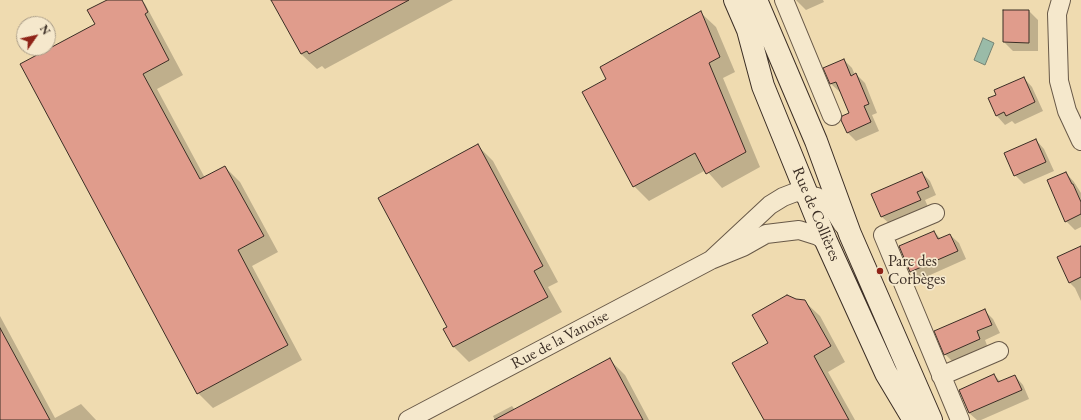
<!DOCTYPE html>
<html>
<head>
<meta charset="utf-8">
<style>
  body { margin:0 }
  #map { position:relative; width:1081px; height:420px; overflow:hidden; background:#efdbb0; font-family:"EB Garamond",serif }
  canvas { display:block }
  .north { position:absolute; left:16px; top:16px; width:40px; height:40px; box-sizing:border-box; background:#f5e8cc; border:1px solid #ab9e89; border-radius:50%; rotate:56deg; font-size:11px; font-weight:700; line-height:16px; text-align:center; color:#3b2e25 }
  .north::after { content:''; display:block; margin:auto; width:14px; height:18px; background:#8f2418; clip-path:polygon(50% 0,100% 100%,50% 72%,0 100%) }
</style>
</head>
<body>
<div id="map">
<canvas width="1081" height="420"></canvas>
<div class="north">N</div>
</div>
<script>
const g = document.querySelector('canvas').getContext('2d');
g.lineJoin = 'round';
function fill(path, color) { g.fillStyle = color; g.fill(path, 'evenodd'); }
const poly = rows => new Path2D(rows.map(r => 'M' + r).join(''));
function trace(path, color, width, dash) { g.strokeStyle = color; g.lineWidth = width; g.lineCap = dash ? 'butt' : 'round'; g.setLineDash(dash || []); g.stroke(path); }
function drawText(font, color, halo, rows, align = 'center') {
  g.font = font + ' "EB Garamond",serif'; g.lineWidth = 3.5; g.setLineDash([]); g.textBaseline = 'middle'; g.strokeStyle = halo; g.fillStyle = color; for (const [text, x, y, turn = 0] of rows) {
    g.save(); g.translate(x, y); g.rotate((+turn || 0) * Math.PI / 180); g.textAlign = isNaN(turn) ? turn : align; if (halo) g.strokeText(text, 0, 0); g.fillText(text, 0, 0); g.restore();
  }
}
const water = poly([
  [983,38,994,43,985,65,974,60,983,38]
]);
fill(water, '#9abba8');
trace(water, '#748374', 1);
fill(poly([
  [109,0,141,0,145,4,183,75,157,89,205,178,225,167,240,182,278,252,252,266,302,360,213,408,198,393,96,24],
  [273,0,453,0,325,69,322,66,317,69,301,54],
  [796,0,823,0,824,2,806,10],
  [1004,11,1029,11,1038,20,1038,51,1013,51,1004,42],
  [701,13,716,27,735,72,723,78,760,167,722,188,706,170,649,201,634,186,608,79],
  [844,60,852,68,855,75,856,74,865,83,877,113,872,115,879,131,856,141,847,132,850,113,841,91,840,92,831,84],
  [1024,78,1032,87,1043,111,1015,124,1012,121,1005,125,997,116,989,99,997,95],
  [1036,140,1044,149,1054,171,1024,184,1015,175],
  [477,145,493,161,558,282,548,287,562,312,469,362,454,347,445,329,448,328],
  [922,173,930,181,936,195,925,200,929,209,891,225,882,217,873,194],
  [1066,173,1074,182,1081,193,1081,227,1075,230,1066,221],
  [934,232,941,239,950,235,959,243,966,259,919,280,910,271],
  [1081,250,1081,301,1075,288,1070,283,1058,258],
  [796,300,804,301,820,316,845,362,828,372,855,420,765,420,769,344],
  [984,310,993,319,1000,333,985,340,988,348,954,363,945,354],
  [0,316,55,418,81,404,96,420,0,420],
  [610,360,625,375,649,420,495,420,493,416,512,406,515,410],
  [994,375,1001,382,1015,376,1023,385,1029,399,981,420,977,420,969,413]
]), '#0003');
const building = poly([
  [107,0,142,0,148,12,145,14,169,60,143,74,200,179,225,166,264,236,238,250,288,345,197,394,20,64,95,24,87,10,107,0],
  [271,0,409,0,309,54,307,51,301,54,271,0],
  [1003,10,1029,10,1029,43,1003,42,1003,10],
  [701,11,720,57,709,63,746,152,706,174,695,153,633,187,582,92,606,79,600,67,701,11],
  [844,59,851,76,856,73,869,104,864,106,871,122,847,133,841,120,842,116,849,113,836,82,830,84,823,68,844,59],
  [1024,77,1035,102,1006,116,1004,112,996,116,988,98,996,95,994,90,1024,77],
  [1036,139,1046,162,1014,176,1004,153,1036,139],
  [478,144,543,266,534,271,548,297,453,347,443,329,447,327,378,198,478,144],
  [922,172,929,187,917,192,921,200,881,217,871,194,922,172],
  [1066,172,1072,184,1073,184,1081,202,1081,214,1065,222,1047,180,1066,172],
  [934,231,938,239,950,234,958,251,910,272,899,246,934,231],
  [1081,246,1081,277,1069,283,1057,257,1081,246],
  [787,295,796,299,805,300,831,346,814,356,849,420,764,420,732,363,768,343,752,315,787,295],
  [985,309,992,325,977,331,980,339,944,355,934,331,985,309],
  [0,328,50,420,0,420,0,328],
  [610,358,643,420,494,420,610,358],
  [994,374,998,382,1015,375,1022,390,969,413,959,390,994,374]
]);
fill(building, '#e09c8c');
trace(building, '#3b2e25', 1);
const street = poly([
  [784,0,832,116],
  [1061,0,1057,14,1059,81,1067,111,1081,141],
  [935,213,883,235,960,420],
  [826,241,818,236,799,230,766,234,743,247,711,260,770,205,783,197,796,192,817,197,833,209,843,225],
  [941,376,999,351],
  [408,420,711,260]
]);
const secondary = poly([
  [735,0,748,30,763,86,826,241,886,373,914,420],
  [756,0,816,141,850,234,931,420]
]);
trace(street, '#685948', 20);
trace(secondary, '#3b2e25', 24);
trace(street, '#f5e8cc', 18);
trace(secondary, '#f5e8cc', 22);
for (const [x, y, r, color] of [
  [880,271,4,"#8f2418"]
]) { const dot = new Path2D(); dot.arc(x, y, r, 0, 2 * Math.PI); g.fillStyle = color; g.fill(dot); trace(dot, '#f5e8cc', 1.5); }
drawText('16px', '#3b2e25', '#f5e8cc', [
  ["Rue de Collières",816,214,67],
  ["Rue de la Vanoise",560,340,-28]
]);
drawText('16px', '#3b2e25', '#f5e8cc', [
  ["Parc des",888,262],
  ["Corbèges",888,280]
], 'left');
</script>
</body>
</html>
